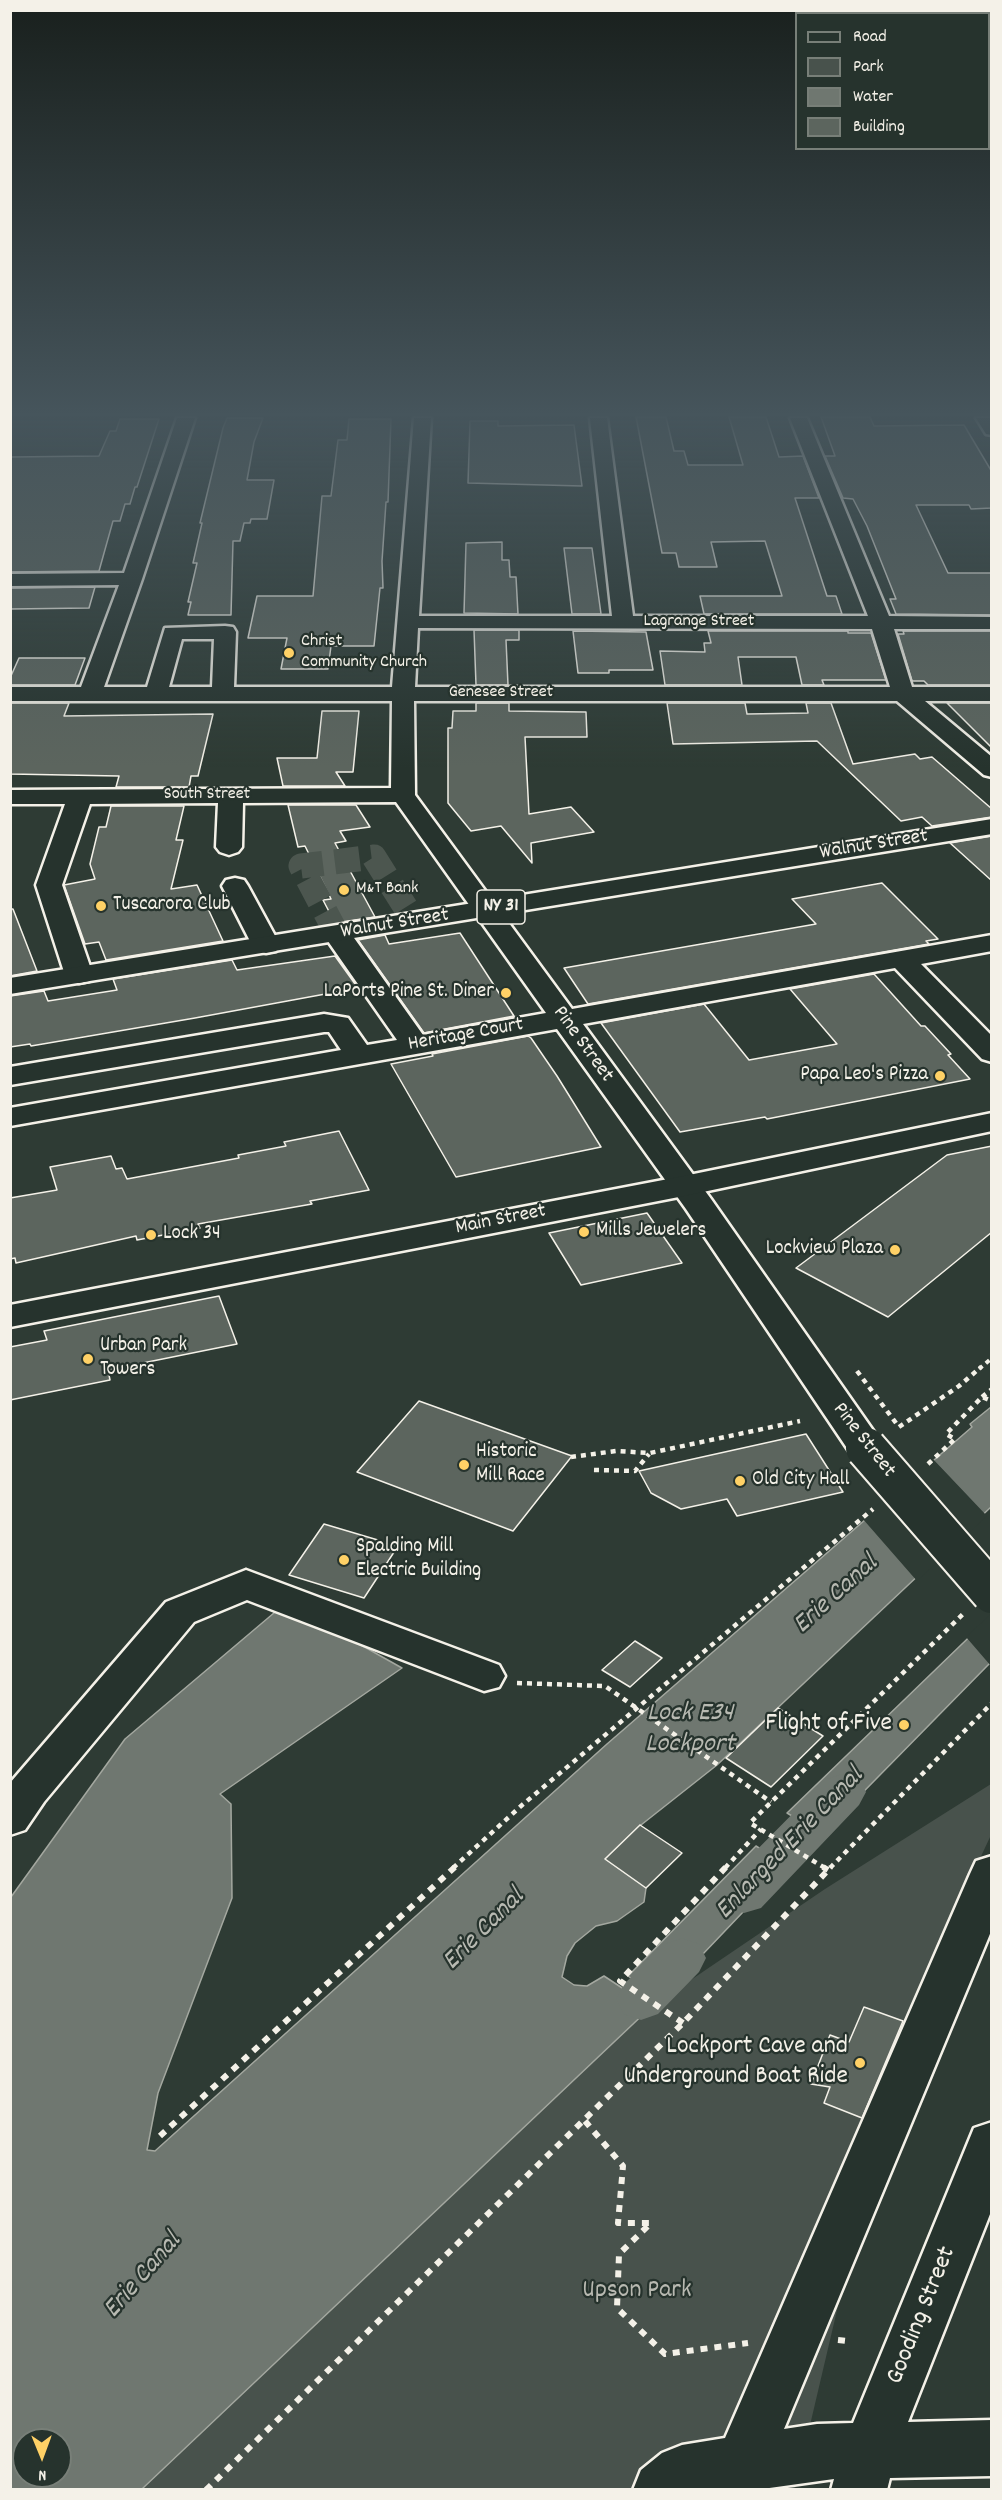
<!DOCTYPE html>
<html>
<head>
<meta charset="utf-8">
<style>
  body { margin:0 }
  #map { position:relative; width:1002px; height:2500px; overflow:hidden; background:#2e3b34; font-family:Dekko,sans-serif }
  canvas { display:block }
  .frame { position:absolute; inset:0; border:12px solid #f4f1e8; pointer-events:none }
  .legend { position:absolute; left:795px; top:12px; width:195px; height:138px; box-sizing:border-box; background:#26332d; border:2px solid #787f78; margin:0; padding:8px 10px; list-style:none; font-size:18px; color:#f4f1e8 }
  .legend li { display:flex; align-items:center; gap:12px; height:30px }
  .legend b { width:30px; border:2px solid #787f78 }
  .north { position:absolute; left:12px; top:2428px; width:60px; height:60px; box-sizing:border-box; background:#26332d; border:2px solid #787f78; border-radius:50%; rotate:179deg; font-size:16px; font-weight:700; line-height:24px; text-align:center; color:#f4f1e8 }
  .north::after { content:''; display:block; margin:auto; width:21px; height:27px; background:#ffd166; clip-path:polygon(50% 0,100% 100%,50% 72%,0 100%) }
</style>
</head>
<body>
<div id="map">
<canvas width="1002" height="2500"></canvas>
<div class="frame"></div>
<ul class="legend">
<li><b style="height:8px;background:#26332d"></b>Road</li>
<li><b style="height:16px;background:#48524c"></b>Park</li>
<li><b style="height:16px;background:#6f7770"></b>Water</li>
<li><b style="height:16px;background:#5c655e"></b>Building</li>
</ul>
<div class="north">N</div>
</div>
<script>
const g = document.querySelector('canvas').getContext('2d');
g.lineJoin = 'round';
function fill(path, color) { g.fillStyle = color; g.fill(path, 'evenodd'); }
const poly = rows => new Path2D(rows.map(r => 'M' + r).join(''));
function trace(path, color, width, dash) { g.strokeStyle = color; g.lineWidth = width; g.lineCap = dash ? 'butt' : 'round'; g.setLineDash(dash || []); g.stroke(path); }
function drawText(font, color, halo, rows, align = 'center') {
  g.font = font + ' Dekko,sans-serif'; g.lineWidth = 4.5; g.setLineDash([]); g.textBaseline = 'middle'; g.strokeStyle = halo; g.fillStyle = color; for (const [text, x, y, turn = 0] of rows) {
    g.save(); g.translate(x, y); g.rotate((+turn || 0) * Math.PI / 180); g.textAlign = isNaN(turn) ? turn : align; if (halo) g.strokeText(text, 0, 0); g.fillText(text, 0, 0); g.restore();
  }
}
fill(poly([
  [991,1784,991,1835,937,1950,842,2289,795,2489,142,2490,651,2007,825,1889]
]), '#48524c');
const water = poly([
  [991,1407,991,1507,717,1765,641,1825,605,1859,646,1888,644,1902,617,1921,596,1926,575,1943,567,1956,562,1977,574,1985,587,1986,604,1976,651,2007,142,2489,11,2490,11,1897,125,1739,281,1607,320,1622,402,1668,220,1794,231,1804,232,1898,158,2093,147,2150,155,2151,607,1744,972,1427,970,1424,991,1407],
  [24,2440,60,2440,60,2476,24,2476,24,2440],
  [991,1616,991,1662,822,1834,787,1813,991,1616],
  [756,1846,787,1866,660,1999,628,1976,756,1846]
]);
fill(water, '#6f7770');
trace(water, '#a4a8a0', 1.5);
fill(poly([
  [932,1458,987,1516,917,1581,862,1518],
  [992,1613,992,1666,991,1666,966,1637]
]), '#2e3b34');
fill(poly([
  [843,1774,859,1779,866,1792,859,1805,761,1908,744,1913,727,1908,720,1894,727,1880,827,1779,843,1774],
  [682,1938,699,1944,706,1958,699,1972,658,2014,641,2020,624,2014,616,1999,624,1984,665,1944,682,1938]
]), '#6f7770');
const building = poly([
  [636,417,666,417,674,451,684,451,688,465,743,465,729,417,766,417,779,457,803,456,819,498,795,498,827,596,836,596,842,614,704,614,700,596,782,596,765,541,711,542,717,567,679,567,676,553,662,553,636,417],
  [821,417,870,417,874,426,964,425,992,472,992,508,971,509,969,505,916,505,948,573,992,573,992,615,896,614,890,599,896,599,867,526,853,499,843,498,825,456,835,456,821,417],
  [227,418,263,418,254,442,247,480,274,480,267,519,251,519,250,523,244,523,240,541,233,541,231,615,188,615,191,602,188,602,197,563,193,563,202,523,200,523,223,428,227,418],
  [120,419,159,419,137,487,135,487,130,504,125,504,120,521,113,521,99,571,10,572,10,457,99,456,110,431,116,431,120,419],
  [349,419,391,419,388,502,386,502,382,561,383,588,380,588,374,646,331,646,328,669,281,669,287,638,248,638,257,596,313,596,322,496,331,496,338,440,347,440,349,419],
  [470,421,498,421,498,426,574,425,582,486,468,483,470,421],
  [502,542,502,560,509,560,510,577,516,577,518,614,464,613,466,543,502,542],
  [564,548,592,548,601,614,572,614,564,548],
  [95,587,89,608,10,609,10,588,95,587],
  [474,630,519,630,519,640,506,640,508,685,476,685,474,630],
  [573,631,646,632,653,670,609,670,609,673,578,673,573,631],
  [708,631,848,631,848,633,871,633,886,680,822,680,824,685,802,685,796,657,738,657,742,685,665,685,660,651,705,652,704,643,711,643,708,631],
  [903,631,992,631,992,685,928,685,924,681,912,681,898,634,904,634,903,631],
  [19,658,85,658,75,685,10,685,10,678,19,658],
  [10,703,69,703,64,716,213,714,198,776,191,776,189,787,116,787,119,776,10,774,10,703],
  [476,703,509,703,509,711,586,712,587,737,525,737,529,814,571,807,594,832,531,843,532,863,501,826,471,831,448,803,448,728,452,728,453,711,476,711,476,703],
  [667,703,745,703,747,714,808,713,806,703,831,703,853,764,915,754,920,759,932,757,992,809,992,817,932,826,922,817,901,821,817,741,673,744,667,703],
  [947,703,992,703,992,748,947,703],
  [322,711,359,711,353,772,336,772,345,786,283,786,277,758,317,758,322,711],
  [288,805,356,805,370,827,340,831,346,841,335,843,375,917,335,923,323,900,331,899,305,846,298,847,288,805],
  [111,806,184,806,176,840,183,840,171,889,197,885,223,941,106,960,99,942,85,944,64,885,95,879,90,864,99,827,106,827,111,806],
  [992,836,992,881,950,843,992,836],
  [882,883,938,939,926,941,929,944,588,1004,564,968,816,924,792,899,882,883],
  [10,909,13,909,37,971,10,976,10,909],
  [460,933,514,1016,424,1033,358,940,385,935,389,944,460,933],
  [335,956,358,988,195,1018,31,1046,30,1044,10,1047,10,996,44,991,48,1001,117,990,113,979,232,960,237,970,335,956],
  [874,974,921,1026,925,1026,951,1054,948,1055,970,1079,767,1119,765,1117,680,1132,601,1023,704,1004,749,1060,837,1044,790,989,874,974],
  [528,1036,531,1038,557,1076,601,1147,456,1177,391,1064,433,1056,432,1054,528,1036],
  [339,1131,369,1190,310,1201,312,1204,198,1224,200,1228,137,1240,136,1236,16,1263,15,1258,10,1259,10,1198,57,1190,50,1167,111,1156,116,1169,122,1168,127,1179,239,1158,238,1155,286,1146,284,1142,339,1131],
  [992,1146,992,1232,888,1317,796,1268,947,1155,992,1146],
  [647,1213,682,1263,581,1285,549,1233,647,1213],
  [219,1296,237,1344,108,1370,110,1380,10,1400,10,1347,47,1340,44,1331,219,1296],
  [419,1401,572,1456,513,1531,357,1472,419,1401],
  [806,1434,843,1492,737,1516,727,1499,681,1509,651,1493,639,1471,806,1434],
  [324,1524,398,1546,364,1598,289,1575,324,1524],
  [635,1641,662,1658,630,1687,602,1670,635,1641],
  [778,1708,823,1736,771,1787,726,1758,778,1708],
  [640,1825,682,1853,646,1888,605,1859,640,1825],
  [864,2007,903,2021,862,2118,824,2103,830,2087,811,2084,830,2035,849,2042,864,2007]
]);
fill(building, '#5c655e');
trace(building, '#f4f1e8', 1.5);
trace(poly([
  [337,934,301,866,374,857,414,921]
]), '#4c564f', 25, [25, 12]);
const minor = poly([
  [177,418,195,418,142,579,104,687,147,687,165,628,225,626,233,627,236,632,234,687,392,687,414,418,431,418,419,616,612,616,590,418,607,418,633,616,868,616,790,418,807,418,889,616,992,617,992,629,894,629,912,687,992,687,992,701,925,701,992,757,992,777,984,775,897,701,414,701,415,795,572,1009,992,935,992,951,921,964,992,1036,992,1062,982,1059,895,968,583,1024,711,1199,879,1439,884,1448,879,1457,866,1460,853,1457,686,1209,557,1029,10,1126,10,1108,341,1050,329,1032,324,1032,10,1085,10,1067,324,1014,348,1018,367,1045,397,1040,323,934,327,928,337,926,347,928,423,1035,546,1013,396,802,243,803,242,847,238,852,229,855,220,852,216,847,218,803,90,804,62,885,93,975,89,981,79,983,69,981,65,975,36,885,65,804,10,804,10,790,391,788,392,701,10,701,10,687,81,687,119,585,10,586,10,574,124,573,177,418],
  [418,628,872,629,890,687,415,687,418,628],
  [182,639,214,639,212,687,169,687,182,639],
  [976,418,992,418,992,435,986,434,976,418],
  [235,878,244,880,248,886,280,945,276,951,266,953,256,951,252,945,222,886,226,880,235,878],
  [246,1570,499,1665,505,1676,499,1687,484,1691,247,1600,194,1622,44,1802,25,1830,10,1835,10,1783,166,1602,246,1570],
  [992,1856,992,1929,784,2429,817,2424,853,2423,974,2128,992,2122,992,2209,908,2422,992,2420,992,2476,890,2478,887,2490,831,2490,834,2479,755,2490,633,2490,641,2470,662,2453,682,2445,725,2438,970,1874,976,1861,992,1856]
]);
const major = poly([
  [992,1113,992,1131,684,1196,10,1327,10,1305,684,1176,992,1113]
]);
const highway = poly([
  [992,819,992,834,10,994,10,978,992,819]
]);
trace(minor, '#f4f1e8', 5);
trace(major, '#f4f1e8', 5);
trace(highway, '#f4f1e8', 5);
trace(poly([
  [979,1369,992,1358]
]), '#f4f1e8', 4, [4.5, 4.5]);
trace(poly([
  [857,1371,899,1427,959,1386,981,1367],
  [982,1397,992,1389],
  [571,1457,616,1451,650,1453,800,1421],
  [928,1464,955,1439,946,1434,982,1397,992,1401],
  [594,1470,635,1471,649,1454],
  [517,1683,605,1686,771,1802],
  [453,1868,521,1806,873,1509],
  [725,1868,761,1829],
  [825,1868,750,1823,963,1614],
  [830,1868,992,1703]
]), '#f4f1e8', 4.5, [5, 5]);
trace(poly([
  [823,1867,828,1870],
  [683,2023,620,1981,726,1867],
  [585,2121,623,2166,618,2223,651,2223,619,2254,617,2308,665,2354,748,2343],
  [160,2136,455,1867],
  [838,2340,847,2341],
  [206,2490,683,2023,831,1867]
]), '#f4f1e8', 6, [7, 7]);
fill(minor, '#26332d');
fill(major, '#26332d');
fill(highway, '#26332d');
const minorBridge = poly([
  [866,1448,992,1593]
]);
trace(minorBridge, '#f4f1e8', 44, []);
trace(minorBridge, '#26332d', 40);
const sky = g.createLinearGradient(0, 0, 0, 768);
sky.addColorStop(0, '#19201d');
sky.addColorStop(0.54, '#46555c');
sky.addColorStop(1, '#46555c00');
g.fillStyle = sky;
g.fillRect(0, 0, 1002, 768);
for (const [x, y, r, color] of [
  [289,653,6,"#ffd166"],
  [344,890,6,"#ffd166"],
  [101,906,6,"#ffd166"],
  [506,993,6,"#ffd166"],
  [940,1076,6,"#ffd166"],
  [584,1232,6,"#ffd166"],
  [151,1235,6,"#ffd166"],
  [895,1250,6,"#ffd166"],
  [88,1359,6,"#ffd166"],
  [464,1465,6,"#ffd166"],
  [740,1481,6,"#ffd166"],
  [344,1560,6,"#ffd166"],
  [904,1725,6,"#ffd166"],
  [860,2063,6,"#ffd166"]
]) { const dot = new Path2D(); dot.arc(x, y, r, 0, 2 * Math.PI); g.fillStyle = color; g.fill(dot); trace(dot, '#26332d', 2); }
drawText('18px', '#f4f1e8', '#26332d', [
  ["Lagrange Street",699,623],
  ["Genesee Street",501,694],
  ["South Street",207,796]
]);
drawText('18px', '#f4f1e8', '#26332d', [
  ["Christ",301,643],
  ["Community Church",301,664],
  ["M&T Bank",356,890]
], 'left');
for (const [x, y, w] of [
  [501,907,48]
]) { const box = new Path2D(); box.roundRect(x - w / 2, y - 17, w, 34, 4.5); g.fillStyle = '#26332d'; g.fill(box); trace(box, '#f4f1e8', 1.5); }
drawText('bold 20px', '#f4f1e8', null, [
  ["NY 31",501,907]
]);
drawText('21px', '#f4f1e8', '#26332d', [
  ["Walnut Street",874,846,-9],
  ["Walnut Street",395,925,-9],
  ["Heritage Court",466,1036,-10],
  ["Pine Street",582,1045,54],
  ["Main Street",501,1221,-11],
  ["Pine Street",863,1441,52]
]);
drawText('21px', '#f4f1e8', '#26332d', [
  ["Tuscarora Club",113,906],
  ["LaPorts Pine St. Diner",494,993,"right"],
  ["Papa Leo's Pizza",928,1076,"right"],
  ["Mills Jewelers",596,1232],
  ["Lock 34",163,1235],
  ["Lockview Plaza",883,1250,"right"],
  ["Urban Park",100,1347],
  ["Towers",100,1371],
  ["Historic",476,1453],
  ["Mill Race",476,1477],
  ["Old City Hall",752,1481],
  ["Spalding Mill",356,1548],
  ["Electric Building",356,1572]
], 'left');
drawText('26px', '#f4f1e8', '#26332d', [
  ["Flight of Five",892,1725],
  ["Lockport Cave and",848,2048],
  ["Underground Boat Ride",848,2078]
], 'right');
drawText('26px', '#b8b9b1', '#26332d', [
  ["Upson Park",637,2292]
]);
drawText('26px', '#f4f1e8', '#26332d', [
  ["Gooding Street",923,2316,-68]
]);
drawText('italic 27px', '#b8bab2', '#26332d', [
  ["Erie Canal",837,1596,-42],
  ["Lock E34",690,1715],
  ["Lockport",690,1746],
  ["Enlarged Erie Canal",791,1845,-46],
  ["Erie Canal",485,1931,-45],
  ["Erie Canal",144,2277,-49]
]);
</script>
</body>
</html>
